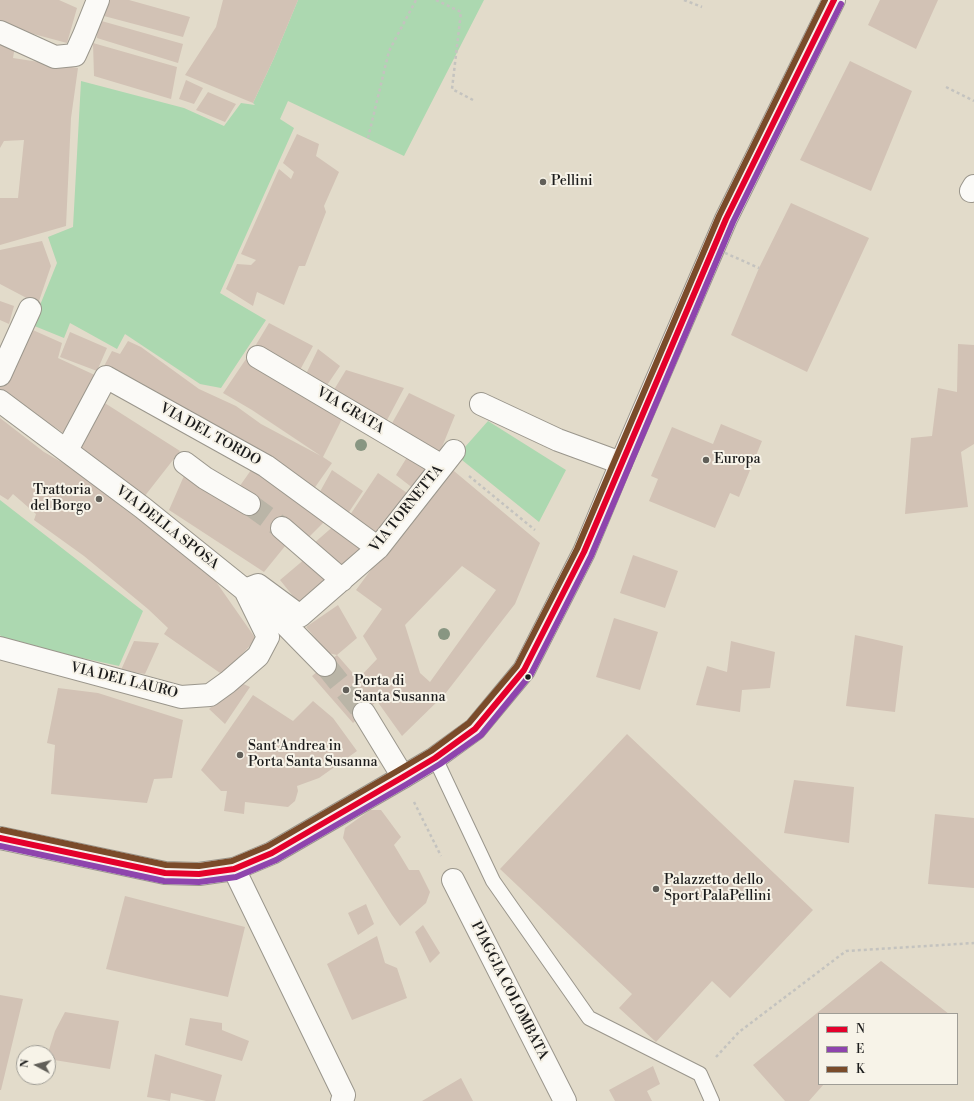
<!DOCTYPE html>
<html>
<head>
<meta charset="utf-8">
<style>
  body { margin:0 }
  #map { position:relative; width:974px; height:1101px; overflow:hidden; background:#e2dbca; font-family:"Libre Bodoni",serif }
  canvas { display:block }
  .legend { position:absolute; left:818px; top:1013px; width:140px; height:72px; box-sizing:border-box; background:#f7f3e8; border:1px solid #9f9d96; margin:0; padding:5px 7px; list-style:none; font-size:12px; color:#1c1c1c }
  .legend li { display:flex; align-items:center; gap:8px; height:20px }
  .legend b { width:20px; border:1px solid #9f9d96 }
  .north { position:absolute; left:16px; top:1045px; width:40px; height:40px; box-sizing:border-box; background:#f7f3e8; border:1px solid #9f9d96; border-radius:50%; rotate:277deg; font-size:11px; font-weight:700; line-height:16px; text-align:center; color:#1c1c1c }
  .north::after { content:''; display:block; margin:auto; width:14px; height:18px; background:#615f59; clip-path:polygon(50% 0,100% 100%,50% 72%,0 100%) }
</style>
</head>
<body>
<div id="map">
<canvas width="974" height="1101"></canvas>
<ul class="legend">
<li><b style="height:5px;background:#e4002b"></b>N</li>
<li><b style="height:5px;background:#8e44ad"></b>E</li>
<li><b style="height:5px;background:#7a4b2a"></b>K</li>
</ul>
<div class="north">N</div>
</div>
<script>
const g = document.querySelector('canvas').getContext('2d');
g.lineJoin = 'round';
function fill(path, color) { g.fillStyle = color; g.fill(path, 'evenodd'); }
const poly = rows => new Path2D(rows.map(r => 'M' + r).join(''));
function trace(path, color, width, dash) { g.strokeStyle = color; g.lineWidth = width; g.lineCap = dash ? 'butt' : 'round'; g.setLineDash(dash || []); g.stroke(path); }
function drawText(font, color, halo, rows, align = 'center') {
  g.font = font + ' "Libre Bodoni",serif'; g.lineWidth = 4; g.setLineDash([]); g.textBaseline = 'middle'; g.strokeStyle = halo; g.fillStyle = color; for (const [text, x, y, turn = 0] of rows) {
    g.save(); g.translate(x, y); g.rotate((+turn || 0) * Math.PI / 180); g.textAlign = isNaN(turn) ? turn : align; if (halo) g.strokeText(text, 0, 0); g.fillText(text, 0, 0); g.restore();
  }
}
fill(poly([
  [298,0,484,0,404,156,288,101,280,119,294,128,220,293,266,320,221,388,200,384,125,334,117,349,70,323,64,338,32,325,57,263,48,237,73,227,81,81,184,108,224,126,241,103,255,105,253,103,274,58],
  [488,421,566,470,539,522,457,456],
  [0,500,143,611,119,666,4,641,0,635]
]), '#acd8b0');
fill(poly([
  [0,0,59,0,77,8,67,43,0,25],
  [106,0,129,0,190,17,183,37,104,16],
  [223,0,298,0,274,58,253,103,185,75,216,27],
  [880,0,938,0,916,49,868,25],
  [98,20,183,44,178,63,97,38],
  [0,40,15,46,13,58,78,68,71,118,66,226,0,245,0,198,18,198,24,140,4,141,0,148],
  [93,43,177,67,171,99,94,76],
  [850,61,912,91,871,191,800,160],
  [186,80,203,88,194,104,179,99],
  [208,92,236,104,225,122,196,110],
  [297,134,319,144,316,156,339,172,324,206,326,212,305,266,299,266,284,305,257,292,253,306,226,289,237,264,251,265,256,260,241,254,279,169,291,179,294,172,283,163],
  [791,203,869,238,807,372,731,335,759,268],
  [42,241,51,266,38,304,0,284,0,250],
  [0,301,14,306,9,324,0,320],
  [269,323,313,346,300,370,254,348],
  [26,327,62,343,58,358,99,377,70,437,0,392,0,387,9,365],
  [70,332,107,348,97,371,60,357],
  [128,341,141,347,199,389,236,406,261,424,321,456,252,410,223,393,246,359,343,417,323,457,332,463,311,493,102,370,112,351,120,354],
  [958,344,974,345,974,444,961,452,968,507,905,514,911,438,932,436,938,388,957,392],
  [318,349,340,366,325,388,306,374],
  [346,370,404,388,386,422,332,393],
  [409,393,455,415,440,452,391,425],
  [100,400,180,451,144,497,75,445],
  [0,418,44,452,77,471,123,508,191,557,212,576,256,639,223,675,164,634,168,628,148,609,84,556,34,520,36,514,13,494,8,500,0,495],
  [721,424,762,441,739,497,730,493,715,528,649,501,658,479,651,476,672,427,713,444],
  [409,454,430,463,414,489,396,475],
  [256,463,330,516,308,538,290,540,264,572,169,510,187,469,237,490],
  [448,466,540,543,515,604,445,694,402,736,377,701,353,723,312,676,337,655,358,679,377,659,363,636,382,609,356,590],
  [462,566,496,590,430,682,420,673,405,625],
  [332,470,363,491,347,515,317,497],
  [378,473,410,495,374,543,346,521],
  [336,524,371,546,345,571,313,544],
  [633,555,678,571,665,608,620,593],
  [306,558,328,584,301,606,280,580],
  [338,605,357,638,337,655,328,653,306,627],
  [614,618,658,632,640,690,596,677],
  [855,635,903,646,895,712,846,706],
  [134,641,159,643,145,674,121,670],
  [731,641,775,652,770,688,742,690,740,712,696,705,707,666,727,672],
  [239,682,250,687,225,724,209,709],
  [58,688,98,693,183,720,172,778,154,779,147,803,51,794,55,745,47,743],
  [253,695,293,721,313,701,333,718,357,751,319,778,297,786,298,791,295,801,288,807,245,802,244,814,224,811,227,791,221,791,201,770],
  [627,734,813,910,730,998,712,981,656,1042,619,1008,632,994,500,869],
  [794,780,854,787,849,843,784,833],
  [370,810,381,810,401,837,394,845,409,870,419,870,430,892,426,903,400,926,392,915,343,838,345,828],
  [935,814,974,818,974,888,928,884],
  [125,896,245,927,228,997,106,969],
  [366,904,374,924,358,935,348,913],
  [423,925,440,953,430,963,415,932],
  [377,936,385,963,397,968,407,998,352,1020,327,964],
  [881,961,949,1014,819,1014,819,1084,824,1084,809,1101,785,1101,753,1065],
  [0,995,23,999,1,1090,0,1090],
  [65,1012,119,1021,110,1069,48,1059,48,1053,55,1031],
  [190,1018,222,1023,222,1030,249,1041,242,1061,185,1045],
  [155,1054,222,1075,215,1101,206,1101,171,1093,170,1101,147,1097],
  [653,1066,660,1084,647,1091,652,1101,615,1101,609,1090],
  [461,1078,473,1101,422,1101]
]), '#d2c2b5');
trace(poly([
  [249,504,282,528],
  [325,665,364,713]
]), '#bab5a7', 22, [22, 11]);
const lane = poly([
  [435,758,493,881,589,1018,700,1074,712,1101]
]);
const street = poly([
  [0,32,55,57,75,55,84,35,98,0],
  [971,191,974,186],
  [258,357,442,466],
  [0,375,30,309],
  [0,401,143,508,276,615,325,665],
  [481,404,558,440,621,463],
  [67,450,106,377,266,466,378,548],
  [185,463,205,478,249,504],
  [282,528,342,580],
  [0,648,181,697,210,695,228,682,258,656,268,637,245,590,258,585,300,616,378,548,454,451],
  [364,713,403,777],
  [234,869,344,1095,342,1101],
  [453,880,565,1101]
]);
const secondary = poly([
  [0,838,165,873,199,874,234,869,272,853,403,777,435,758,475,729,524,670,584,552,621,463,726,219,834,0]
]);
trace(lane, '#9a968c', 16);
trace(street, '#9a968c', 24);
trace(secondary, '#9a968c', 24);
trace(poly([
  [436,0,461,12,452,89,473,100],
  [684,0,702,7],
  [946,87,974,101],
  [368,138,389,51,416,0],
  [469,476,535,530],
  [414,802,441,856],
  [716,1057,739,1032,846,951,974,943]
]), '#c4c3bf', 2.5, [3, 3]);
trace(lane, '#fbfaf7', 14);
trace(street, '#fbfaf7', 22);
trace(secondary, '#f5f1ed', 22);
trace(poly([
  [714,248,759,268]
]), '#c4c3bf', 2.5, [3, 3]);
trace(poly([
  [0,838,165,873,199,874,234,869,272,853,403,777,435,758,475,729,524,670,584,552,726,219,834,0]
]), '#e4002b', 6);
trace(poly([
  [0,846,164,881,199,882,236,877,276,860,407,784,440,764,481,735,531,674,591,556,733,222,841,4]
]), '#8e44ad', 6);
trace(poly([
  [2,830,166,865,199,866,232,861,268,846,399,770,431,751,469,723,517,666,577,549,719,216,825,0]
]), '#7a4b2a', 6);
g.fillStyle = '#889682';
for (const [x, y] of [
  [361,445],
  [444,634]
]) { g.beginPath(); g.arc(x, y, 6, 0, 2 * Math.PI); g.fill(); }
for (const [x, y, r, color] of [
  [543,182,4,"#615f59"],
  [706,460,4,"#615f59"],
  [99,499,4,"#615f59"],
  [528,677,3.5,"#1c1c1c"],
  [346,690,4,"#615f59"],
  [240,755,4,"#615f59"],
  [656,889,4,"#615f59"]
]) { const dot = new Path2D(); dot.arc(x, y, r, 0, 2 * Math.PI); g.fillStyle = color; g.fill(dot); trace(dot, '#f7f3e8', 1.5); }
drawText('14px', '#1c1c1c', '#f7f3e8', [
  ["Pellini",551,182],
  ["Europa",714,460],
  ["Trattoria",91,491,"right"],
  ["del Borgo",91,507,"right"],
  ["Porta di",354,682],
  ["Santa Susanna",354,698],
  ["Sant'Andrea in",248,747],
  ["Porta Santa Susanna",248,763],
  ["Palazzetto dello",664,881],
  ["Sport PalaPellini",664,897]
], 'left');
drawText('14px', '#1c1c1c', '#f7f3e8', [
  ["VIA GRATA",350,411,31],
  ["VIA DEL TORDO",210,435,29],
  ["VIA TORNETTA",407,509,-51],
  ["VIA DELLA SPOSA",167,528,38],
  ["VIA DEL LAURO",124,681,14],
  ["PIAGGIA COLOMBATA",509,991,63]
]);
</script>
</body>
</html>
